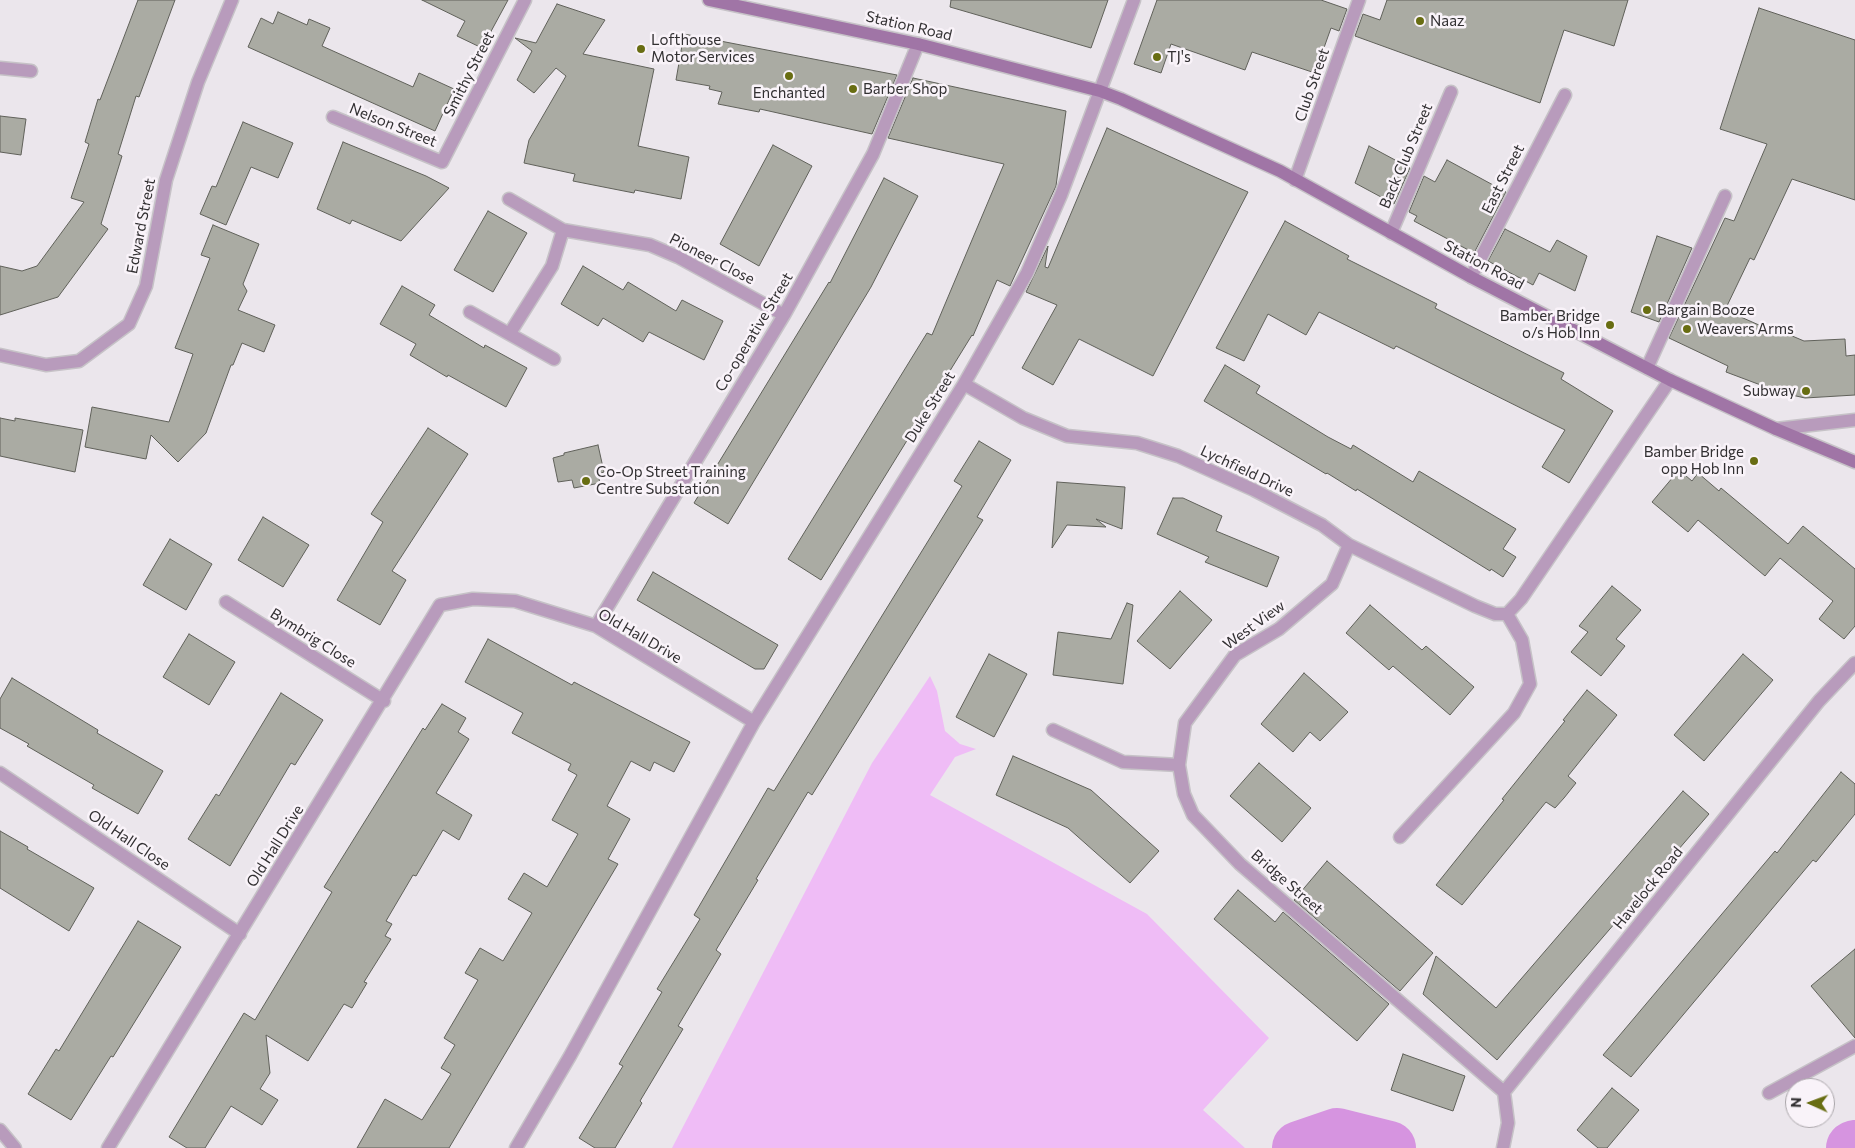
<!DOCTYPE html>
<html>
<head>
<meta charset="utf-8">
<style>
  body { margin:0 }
  #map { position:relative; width:1855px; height:1148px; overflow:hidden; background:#ebe6ec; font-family:Commissioner,sans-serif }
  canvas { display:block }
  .north { position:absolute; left:1785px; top:1078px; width:50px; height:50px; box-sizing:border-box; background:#f9f3f9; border:1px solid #a9a5a9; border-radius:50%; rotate:272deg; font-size:14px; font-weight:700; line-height:20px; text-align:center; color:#323032 }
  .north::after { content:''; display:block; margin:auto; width:18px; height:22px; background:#686d12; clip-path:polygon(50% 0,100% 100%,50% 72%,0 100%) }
</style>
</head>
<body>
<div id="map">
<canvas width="1855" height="1148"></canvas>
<div class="north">N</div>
</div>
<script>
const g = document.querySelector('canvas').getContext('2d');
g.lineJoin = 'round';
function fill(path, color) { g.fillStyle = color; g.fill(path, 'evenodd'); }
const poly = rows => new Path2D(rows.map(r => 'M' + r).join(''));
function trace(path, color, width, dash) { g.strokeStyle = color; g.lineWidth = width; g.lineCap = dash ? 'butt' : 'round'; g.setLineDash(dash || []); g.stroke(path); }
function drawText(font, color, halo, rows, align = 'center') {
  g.font = font + ' Commissioner,sans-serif'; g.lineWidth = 5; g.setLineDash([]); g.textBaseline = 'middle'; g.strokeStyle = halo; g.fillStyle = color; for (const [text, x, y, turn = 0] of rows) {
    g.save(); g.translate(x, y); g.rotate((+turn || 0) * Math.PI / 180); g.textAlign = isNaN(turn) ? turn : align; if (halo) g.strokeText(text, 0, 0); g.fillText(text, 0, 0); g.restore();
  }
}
fill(poly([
  [930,676,937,691,945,731,960,744,976,749,955,757,930,795,1147,914,1269,1038,1203,1110,1245,1148,672,1148,872,763]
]), '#efbcf6');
trace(poly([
  [1299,1148,1337,1135,1389,1148],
  [1853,1148,1855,1147]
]), '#d694e0', 54);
const building = poly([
  [138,0,175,0,139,97,136,96,118,154,122,156,101,224,108,229,58,297,0,315,0,266,22,271,37,266,84,202,71,198,89,144,85,142,98,99,100,100,138,0],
  [422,0,508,0,482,48,457,36,465,21,422,0],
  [951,0,1108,0,1091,48,950,7,951,0],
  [1157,0,1321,0,1347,9,1339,31,1331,28,1315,73,1252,52,1245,70,1171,44,1161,73,1134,64,1157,0],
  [1387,0,1628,0,1614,46,1564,30,1540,103,1355,36,1363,14,1380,20,1387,0],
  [557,4,605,20,583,54,654,69,638,146,689,157,681,199,635,190,634,193,573,181,575,174,524,163,529,140,566,76,556,68,534,93,517,80,532,51,515,38,536,43,557,4],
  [1759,8,1855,40,1855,200,1792,179,1754,260,1750,258,1725,310,1777,333,1778,330,1804,341,1845,339,1846,356,1855,355,1855,395,1805,398,1765,389,1766,387,1726,372,1728,366,1669,338,1725,218,1734,221,1767,144,1720,129,1759,8],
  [278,12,307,25,309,19,330,28,322,46,413,87,419,73,454,89,435,131,248,47,261,18,273,24,278,12],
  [684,34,834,63,897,75,872,134,760,109,759,112,718,104,722,92,709,89,710,86,676,80,684,34],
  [913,78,1066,111,1056,186,1010,286,997,280,973,336,972,335,821,580,788,559,927,333,932,335,1004,164,888,138,913,78],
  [0,116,26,119,21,155,0,152,0,116],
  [243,122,293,143,278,178,251,167,226,225,200,214,212,186,216,187,243,122],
  [1107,128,1248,192,1153,376,1079,339,1053,385,1022,368,1057,305,1026,292,1048,246,1045,267,1048,268,1107,128],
  [343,142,426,176,449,188,401,241,352,220,350,224,317,209,343,142],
  [773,145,812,166,759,266,720,244,773,145],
  [1369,146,1410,168,1394,204,1355,183,1369,146],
  [1447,160,1506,192,1474,253,1414,221,1417,216,1409,212,1424,176,1435,182,1447,160],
  [884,178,918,196,871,287,728,524,694,503,829,282,830,283,884,178],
  [488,211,527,233,493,292,454,270,488,211],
  [1285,221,1349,256,1347,259,1437,304,1435,308,1564,373,1561,379,1613,411,1569,483,1542,467,1565,430,1396,346,1394,349,1319,312,1306,335,1268,314,1244,361,1216,348,1285,221],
  [213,225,259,244,243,284,247,291,238,310,275,325,264,352,242,343,233,365,231,365,206,433,178,462,151,435,146,459,85,447,92,407,169,422,193,354,175,348,210,258,201,255,213,225],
  [1505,229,1550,252,1557,240,1587,256,1575,291,1539,273,1533,285,1488,261,1505,229],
  [1657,236,1692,248,1659,322,1631,312,1657,236],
  [583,266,623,290,628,282,676,311,682,300,723,321,704,360,649,332,643,342,603,318,598,326,561,304,583,266],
  [402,286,435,305,429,315,484,348,485,345,527,368,506,407,448,375,447,377,410,355,416,344,380,324,402,286],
  [1225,365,1260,386,1256,393,1328,437,1351,449,1353,445,1413,482,1419,471,1516,529,1503,549,1516,557,1503,577,1491,569,1490,571,1357,489,1356,491,1327,473,1326,474,1204,401,1225,365],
  [0,418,15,421,15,418,83,430,75,472,0,456,0,418],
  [428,428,468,454,392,571,406,580,380,625,337,600,383,522,371,514,428,428],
  [979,441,1011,460,977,517,983,520,812,795,808,792,756,879,758,880,716,950,721,954,678,1026,683,1029,640,1101,642,1103,615,1148,595,1148,579,1138,623,1066,619,1064,662,992,657,989,700,919,694,915,768,788,774,791,962,486,954,481,979,441],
  [598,445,604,472,598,474,600,483,574,488,572,480,558,482,553,458,564,455,564,453,598,445],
  [1679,470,1692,481,1698,473,1719,491,1721,488,1788,544,1803,526,1855,569,1855,626,1844,639,1819,619,1833,601,1780,558,1765,576,1698,520,1688,532,1652,502,1679,470],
  [1057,482,1125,487,1122,529,1096,519,1106,527,1067,525,1052,548,1057,482],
  [1173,498,1183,498,1222,516,1216,531,1279,557,1267,587,1205,562,1209,557,1157,534,1173,498],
  [263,517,309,545,283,587,238,560,263,517],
  [170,539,212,564,186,610,143,585,170,539],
  [653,572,778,645,764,669,755,669,637,600,653,572],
  [1612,586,1641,610,1616,639,1625,646,1601,676,1571,652,1588,632,1579,626,1612,586],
  [1180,591,1212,620,1170,669,1137,641,1180,591],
  [1127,603,1133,605,1123,684,1053,675,1058,632,1111,639,1127,603],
  [1370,605,1422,650,1426,646,1474,687,1450,715,1393,666,1389,670,1346,633,1370,605],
  [189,634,235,662,209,705,163,677,189,634],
  [488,639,572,685,574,682,690,742,674,772,654,762,650,771,631,761,607,806,630,819,608,859,618,864,449,1148,357,1148,385,1099,422,1120,451,1074,441,1068,455,1045,444,1038,478,980,465,973,480,948,503,961,532,913,508,899,524,873,547,887,578,834,552,820,577,775,568,770,571,764,512,733,523,713,465,682,488,639],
  [989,654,1027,674,994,737,956,717,989,654],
  [1743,654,1773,680,1704,761,1674,735,1743,654],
  [1304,673,1348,712,1320,741,1310,732,1293,752,1261,724,1304,673],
  [12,678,98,730,97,733,163,771,138,814,92,788,94,785,27,746,29,744,0,728,0,699,12,678],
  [1587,690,1617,715,1568,776,1576,783,1564,798,1555,808,1546,802,1462,905,1436,885,1504,800,1502,799,1565,721,1563,720,1587,690],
  [281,693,323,720,295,765,291,763,230,866,188,839,216,794,219,796,281,693],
  [442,704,466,718,458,732,469,739,436,793,472,815,459,840,443,830,416,876,413,875,386,921,392,924,385,936,391,939,364,982,367,983,352,1008,344,1004,308,1061,266,1035,270,1073,260,1089,278,1100,262,1125,231,1106,205,1148,187,1148,169,1137,244,1013,255,1020,332,892,324,887,423,728,425,730,442,704],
  [1013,756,1091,790,1159,851,1130,883,1068,828,996,795,1013,756],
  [1259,763,1311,808,1282,842,1230,796,1259,763],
  [1841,772,1855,784,1855,814,1816,862,1813,860,1631,1077,1603,1055,1775,851,1777,853,1841,772],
  [1683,791,1709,814,1497,1060,1423,994,1436,956,1496,1008,1683,791],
  [0,831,28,847,27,849,94,888,69,931,0,888,0,831],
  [1327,861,1433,953,1400,991,1294,900,1327,861],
  [1238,890,1275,922,1283,912,1389,1004,1357,1041,1214,919,1238,890],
  [138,921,181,947,113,1057,111,1056,71,1120,28,1094,56,1049,59,1051,138,921],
  [1855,949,1855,1038,1811,986,1855,949],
  [1403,1054,1465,1076,1453,1111,1391,1090,1403,1054],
  [1612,1088,1639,1110,1607,1148,1598,1148,1577,1130,1612,1088]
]);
fill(building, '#aaaba3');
trace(building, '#60615a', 1);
const minor = poly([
  [0,68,31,71],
  [333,117,442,162,525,0],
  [1295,180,1359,0],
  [509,199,563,230,650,245,678,257,784,315],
  [1391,233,1451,92],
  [1471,277,1565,95],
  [470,312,554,359],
  [510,333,552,266,563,230],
  [0,355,46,365,79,361,129,324,146,286,166,180,198,82,232,0],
  [1647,368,1725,196],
  [964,384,1023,418,1067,436,1137,443,1178,456,1254,490,1322,525,1349,545,1475,606,1495,614,1507,614],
  [1776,429,1855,420],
  [1349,545,1332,584,1279,629,1235,655,1185,723,1179,765,1184,794,1193,815,1240,864,1504,1092],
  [226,602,384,701],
  [596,626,784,315,873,154,918,44],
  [1053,730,1123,762,1179,765],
  [0,773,240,934],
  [1400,837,1514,713,1530,684,1522,640,1507,614,1521,599,1670,380],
  [1769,1093,1855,1046],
  [0,1130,15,1148],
  [108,1148,440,605,473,599,515,601,596,626,754,722],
  [516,1148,570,1056,754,722,964,384,1027,273,1061,195,1134,0],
  [1503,1148,1508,1123,1504,1092,1819,701,1855,663]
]);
const secondary = poly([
  [709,0,918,44,1100,91,1121,99,1280,171,1471,277,1670,380,1776,429,1855,462]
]);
trace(minor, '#c6c2c7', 15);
trace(secondary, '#c6c2c7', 15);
trace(minor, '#b89bbc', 12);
trace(secondary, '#a075a6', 12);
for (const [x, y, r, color] of [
  [1420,21,5,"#686d12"],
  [641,49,5,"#686d12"],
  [1157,57,5,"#686d12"],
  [789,76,5,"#686d12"],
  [853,89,5,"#686d12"],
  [1647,310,5,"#686d12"],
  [1610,325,5,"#686d12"],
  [1687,329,5,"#686d12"],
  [1806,391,5,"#686d12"],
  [1754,461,5,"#686d12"],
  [586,481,5,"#686d12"]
]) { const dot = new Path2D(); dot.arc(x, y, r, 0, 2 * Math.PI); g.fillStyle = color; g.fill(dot); trace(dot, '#f9f3f9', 2); }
drawText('15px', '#323032', '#f9f3f9', [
  ["Naaz",1430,21],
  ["Lofthouse",651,40],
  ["Motor Services",651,57],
  ["TJ's",1167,57],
  ["Barber Shop",863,89],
  ["Enchanted",789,93,"center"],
  ["Bargain Booze",1657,310],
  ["Bamber Bridge",1600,316,"right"],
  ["o/s Hob Inn",1600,333,"right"],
  ["Weavers Arms",1697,329],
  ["Subway",1796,391,"right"],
  ["Bamber Bridge",1744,452,"right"],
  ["opp Hob Inn",1744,469,"right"],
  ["Co-Op Street Training",596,472],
  ["Centre Substation",596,489]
], 'left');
drawText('15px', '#323032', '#f9f3f9', [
  ["Station Road",909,26,13],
  ["Smithy Street",469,74,-63],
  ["Club Street",1312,85,-71],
  ["Nelson Street",393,125,22],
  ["Back Club Street",1406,156,-67],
  ["East Street",1503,179,-63],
  ["Edward Street",141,226,-79],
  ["Pioneer Close",712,259,27],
  ["Station Road",1484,265,28],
  ["Co-operative Street",754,332,-59],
  ["Duke Street",930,407,-58],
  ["Lychfield Drive",1247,471,25],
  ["West View",1254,625,-36],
  ["Old Hall Drive",640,636,30],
  ["Bymbrig Close",313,638,32],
  ["Old Hall Close",129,840,34],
  ["Old Hall Drive",275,846,-58],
  ["Bridge Street",1287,882,41],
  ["Havelock Road",1648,888,-51]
]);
</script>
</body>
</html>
